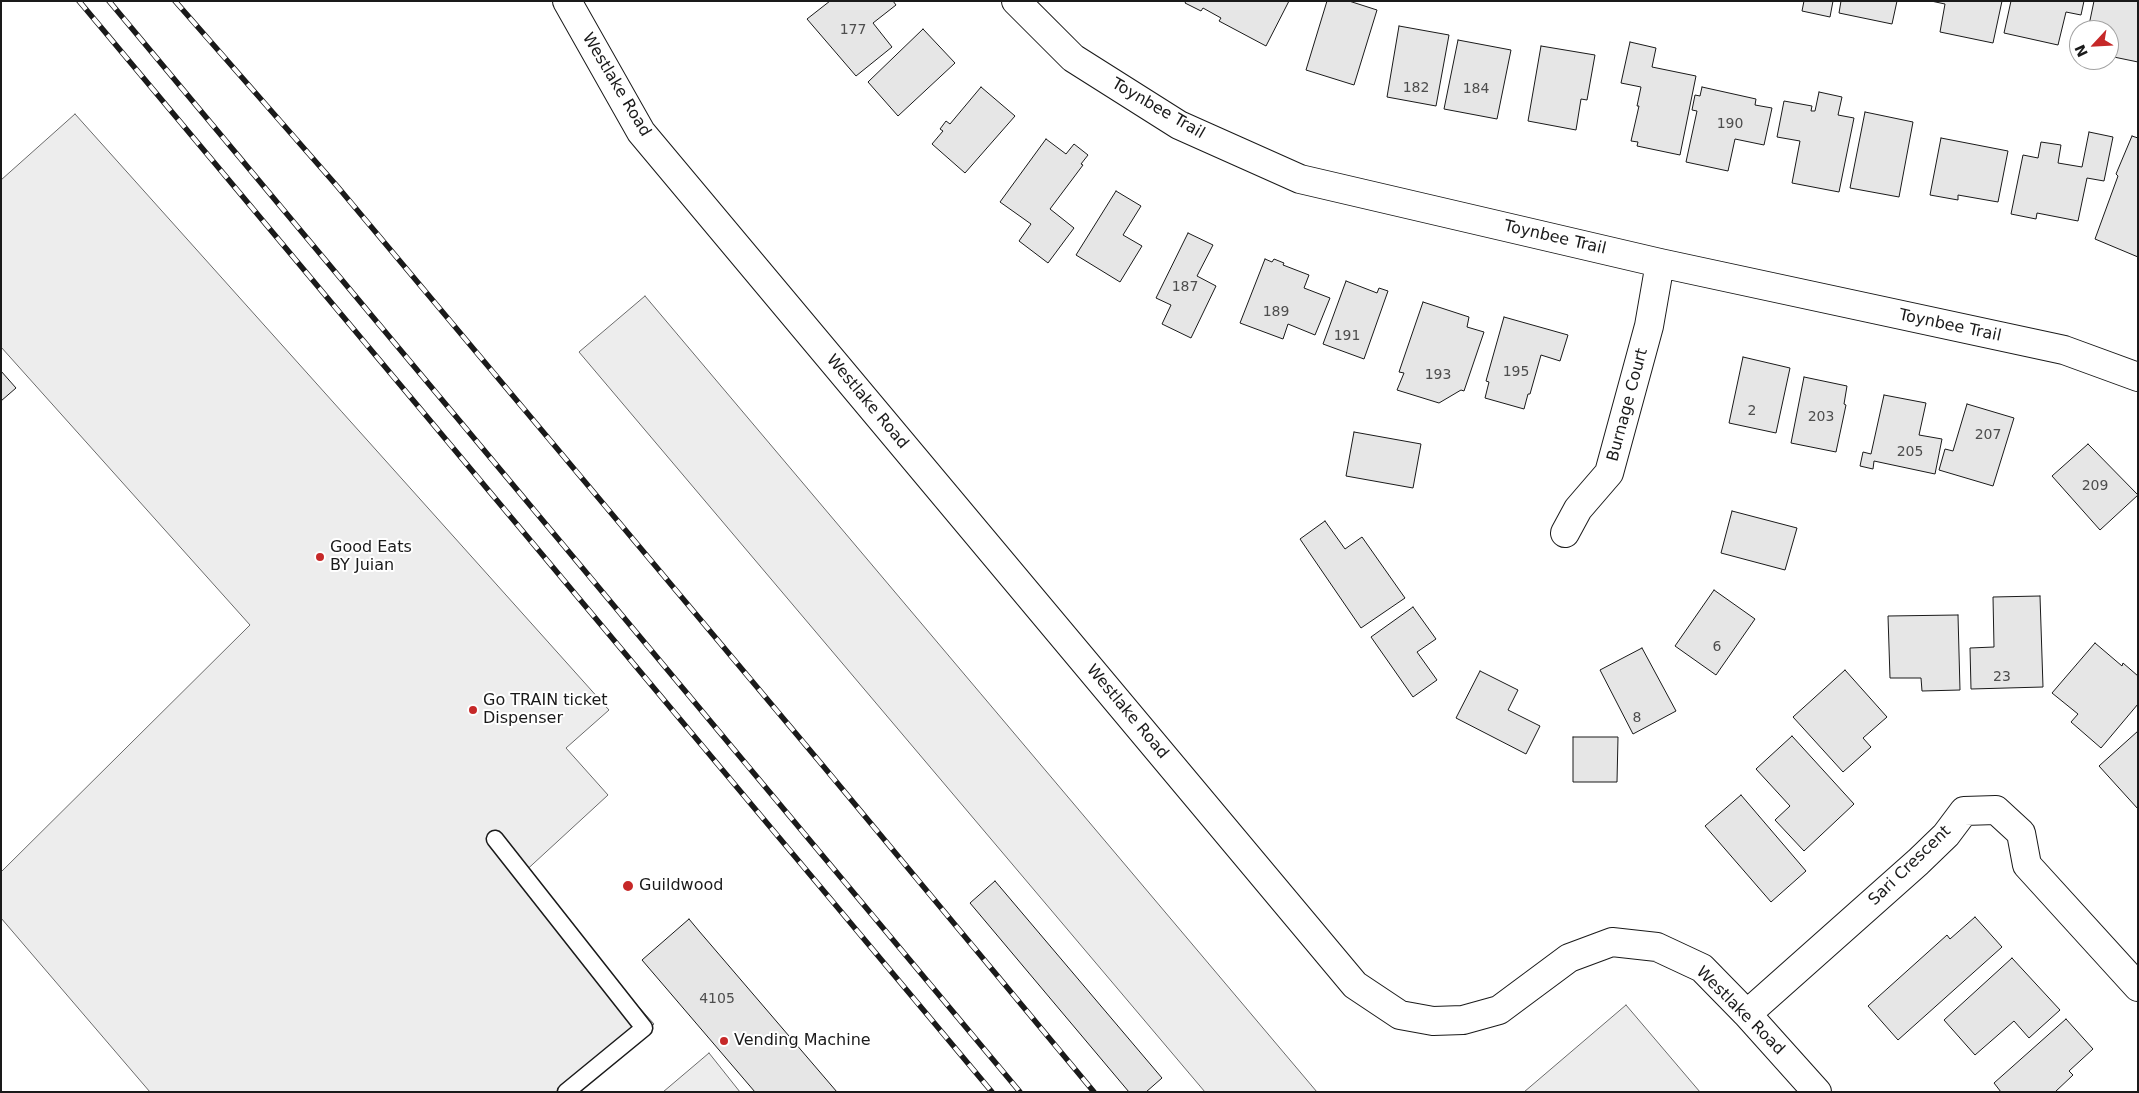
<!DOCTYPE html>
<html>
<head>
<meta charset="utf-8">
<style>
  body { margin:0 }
  #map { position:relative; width:2139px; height:1093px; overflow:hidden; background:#fff; font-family:"DejaVu Sans",sans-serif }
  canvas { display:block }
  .frame { position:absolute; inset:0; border:2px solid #1a1a1a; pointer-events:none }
  .north { position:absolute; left:2069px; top:20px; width:50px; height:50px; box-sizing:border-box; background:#fff; border:1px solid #a3a3a3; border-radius:50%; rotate:245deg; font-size:14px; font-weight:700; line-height:20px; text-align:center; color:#1a1a1a }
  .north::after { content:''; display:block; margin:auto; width:18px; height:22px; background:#c62828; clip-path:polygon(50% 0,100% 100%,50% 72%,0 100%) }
</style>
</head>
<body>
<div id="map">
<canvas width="2139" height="1093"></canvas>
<div class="frame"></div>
<div class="north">N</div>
</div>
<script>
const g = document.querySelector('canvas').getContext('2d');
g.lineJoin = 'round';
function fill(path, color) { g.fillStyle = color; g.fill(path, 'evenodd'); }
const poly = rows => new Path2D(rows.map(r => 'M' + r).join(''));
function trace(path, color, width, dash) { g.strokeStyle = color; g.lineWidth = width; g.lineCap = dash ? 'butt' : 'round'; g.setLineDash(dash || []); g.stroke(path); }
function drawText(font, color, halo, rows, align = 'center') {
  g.font = font + ' "DejaVu Sans",sans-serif'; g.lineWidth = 4; g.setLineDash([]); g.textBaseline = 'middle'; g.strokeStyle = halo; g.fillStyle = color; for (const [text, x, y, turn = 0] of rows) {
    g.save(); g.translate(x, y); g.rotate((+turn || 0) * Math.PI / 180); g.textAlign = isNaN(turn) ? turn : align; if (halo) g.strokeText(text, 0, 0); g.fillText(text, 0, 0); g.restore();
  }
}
const parking = poly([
  [75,114,609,710,566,748,608,795,521,875,654,1024,579,1092,150,1092,1,918,1,872,250,625,1,347,1,180,75,114],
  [645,296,1317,1092,1205,1092,579,352,645,296],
  [1626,1005,1700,1092,1524,1092,1626,1005],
  [709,1053,740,1092,663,1092,709,1053]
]);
fill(parking, '#ededed');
trace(parking, '#6a6a6a', 1);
const building = poly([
  [830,1,893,1,896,5,873,23,892,47,856,76,807,19,830,1],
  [1186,1,1289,1,1266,46,1219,21,1221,18,1203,8,1201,11,1185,3,1186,1],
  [1327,1,1349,1,1377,10,1354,85,1306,70,1327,1],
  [1804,1,1833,1,1830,17,1802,11,1804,1],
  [1841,1,1897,1,1892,24,1839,13,1841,1],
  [1931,1,2002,1,1993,43,1940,32,1945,4,1931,1],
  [2011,1,2084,1,2081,15,2066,12,2058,45,2004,33,2011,1],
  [2094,1,2138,1,2138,62,2109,56,2109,30,2088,30,2094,1],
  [1399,26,1449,35,1436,106,1387,97,1399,26],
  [923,29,955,63,898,116,868,82,923,29],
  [1458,40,1511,50,1497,119,1444,109,1458,40],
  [1630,42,1656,48,1652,67,1696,76,1680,155,1637,146,1638,142,1631,141,1639,106,1637,106,1641,87,1621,83,1630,42],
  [1541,46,1595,55,1587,100,1581,99,1576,130,1528,121,1541,46],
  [981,87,1015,116,965,173,932,144,943,131,940,129,946,121,950,124,981,87],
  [1702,87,1756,99,1755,105,1772,108,1764,145,1735,139,1728,171,1686,162,1697,111,1692,110,1695,95,1700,96,1702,87],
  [1819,92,1842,97,1838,115,1854,118,1839,192,1792,183,1800,141,1777,137,1784,101,1812,106,1811,111,1815,111,1819,92],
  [1865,112,1913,122,1899,197,1850,188,1865,112],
  [2089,132,2113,137,2104,181,2087,178,2078,221,2037,213,2036,219,2011,214,2023,155,2038,158,2041,142,2061,145,2058,163,2082,167,2089,132],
  [2132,136,2138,138,2138,257,2095,239,2118,176,2116,174,2132,136],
  [1941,138,2008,151,1998,202,1958,195,1958,200,1930,195,1941,138],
  [1046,139,1066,154,1074,144,1088,155,1081,164,1083,165,1050,209,1074,228,1048,263,1019,241,1031,224,1000,202,1046,139],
  [1116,191,1141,206,1123,235,1142,246,1120,282,1076,255,1116,191],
  [1188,233,1213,245,1197,276,1216,286,1191,338,1162,324,1171,305,1156,298,1188,233],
  [1265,259,1272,262,1274,259,1284,263,1283,265,1309,275,1304,288,1330,298,1315,335,1288,324,1283,339,1240,323,1265,259],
  [1346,281,1377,293,1379,288,1388,291,1364,359,1323,344,1346,281],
  [1423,302,1469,317,1467,327,1484,332,1464,391,1461,390,1439,403,1397,390,1404,373,1399,372,1423,302],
  [1504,317,1568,335,1560,361,1541,355,1530,394,1528,394,1524,409,1485,398,1489,382,1486,381,1504,317],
  [1743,357,1790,368,1776,433,1729,423,1743,357],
  [1,371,16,388,1,401,1,371],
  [1804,377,1847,386,1844,404,1846,405,1836,452,1791,443,1804,377],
  [1884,395,1926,403,1919,435,1942,439,1935,474,1874,461,1873,469,1860,466,1863,452,1871,454,1884,395],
  [1967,404,2014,418,1993,486,1939,470,1945,449,1953,451,1967,404],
  [1354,432,1421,444,1413,488,1346,476,1354,432],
  [2088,444,2138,495,2100,530,2052,476,2088,444],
  [1732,511,1797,528,1785,570,1721,553,1732,511],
  [1325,521,1345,549,1362,537,1405,598,1361,628,1300,539,1325,521],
  [1714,590,1755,619,1716,675,1675,646,1714,590],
  [2040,596,2043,687,1971,689,1970,648,1994,647,1993,597,2040,596],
  [1413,607,1436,639,1417,652,1437,680,1413,697,1371,637,1413,607],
  [1958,615,1960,690,1922,691,1921,678,1890,678,1888,616,1958,615],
  [2095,643,2122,666,2123,663,2138,676,2138,704,2101,748,2071,722,2078,714,2052,693,2095,643],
  [1642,648,1676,711,1633,734,1600,670,1642,648],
  [1845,670,1887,717,1863,738,1871,747,1843,772,1793,717,1845,670],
  [1480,671,1518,690,1508,710,1540,726,1526,754,1456,718,1480,671],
  [2138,731,2138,809,2099,766,2138,731],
  [1792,736,1854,804,1804,851,1775,820,1790,806,1756,769,1792,736],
  [1573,737,1618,737,1617,782,1573,782,1573,737],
  [1741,795,1806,871,1771,902,1705,826,1741,795],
  [995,881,1162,1078,1146,1092,1129,1092,970,903,995,881],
  [1975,917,2002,947,1898,1040,1868,1006,1947,935,1950,939,1975,917],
  [689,919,699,931,837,1092,755,1092,642,960,689,919],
  [2012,958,2060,1010,2029,1038,2014,1021,1975,1055,1944,1020,2012,958],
  [2066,1019,2093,1049,2069,1071,2073,1075,2055,1092,2001,1092,1994,1083,2066,1019]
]);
fill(building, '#e6e6e6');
trace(building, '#1a1a1a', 1);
const lane = poly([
  [495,839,644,1028,566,1092]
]);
const street = poly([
  [567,1,641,132,1355,985,1400,1015,1433,1021,1463,1020,1499,1010,1569,958,1612,942,1657,947,1702,968,1747,1014,1817,1092],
  [1016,1,1073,58,1179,125,1300,179,1660,263,2064,350,2138,377],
  [1565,533,1578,509,1609,473,1649,326,1660,263],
  [1747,1014,1918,862,1946,835,1964,811,1996,810,2021,833,2027,865,2138,987]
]);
trace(lane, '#1a1a1a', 19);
trace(street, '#1a1a1a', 30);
trace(lane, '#fff', 16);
trace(street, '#fff', 28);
const rail = poly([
  [79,1,992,1092],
  [109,1,1020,1092],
  [175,1,337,186,824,767,1094,1092]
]);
trace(rail, '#1a1a1a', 5.5);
trace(rail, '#fff', 4, [11]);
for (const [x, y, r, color] of [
  [320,557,5,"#c62828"],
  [473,710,5,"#c62828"],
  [628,886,6,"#c62828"],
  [724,1041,5,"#c62828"]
]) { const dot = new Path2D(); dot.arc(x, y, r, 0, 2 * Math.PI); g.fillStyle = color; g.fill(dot); trace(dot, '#fff', 2); }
drawText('14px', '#4d4d4d', null, [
  ["177",853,30],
  ["182",1416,88],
  ["184",1476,89],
  ["190",1730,124],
  ["187",1185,287],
  ["189",1276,312],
  ["191",1347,336],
  ["195",1516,372],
  ["193",1438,375],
  ["2",1752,411],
  ["203",1821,417],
  ["207",1988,435],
  ["205",1910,452],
  ["209",2095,486],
  ["6",1717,647],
  ["23",2002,677],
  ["8",1637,718],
  ["4105",717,999]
]);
drawText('16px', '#1a1a1a', '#fff', [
  ["Westlake Road",616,85,59],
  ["Toynbee Trail",1158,109,30],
  ["Toynbee Trail",1555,238,13],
  ["Toynbee Trail",1950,326,12],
  ["Westlake Road",867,402,50],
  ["Burnage Court",1628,405,-75],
  ["Westlake Road",1127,712,50],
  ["Sari Crescent",1910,866,-44],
  ["Westlake Road",1740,1011,45]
]);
drawText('16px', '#1a1a1a', '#fff', [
  ["Good Eats",330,548],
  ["BY Juian",330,566],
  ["Go TRAIN ticket",483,701],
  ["Dispenser",483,719],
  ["Guildwood",639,886],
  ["Vending Machine",734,1041]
], 'left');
</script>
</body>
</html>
